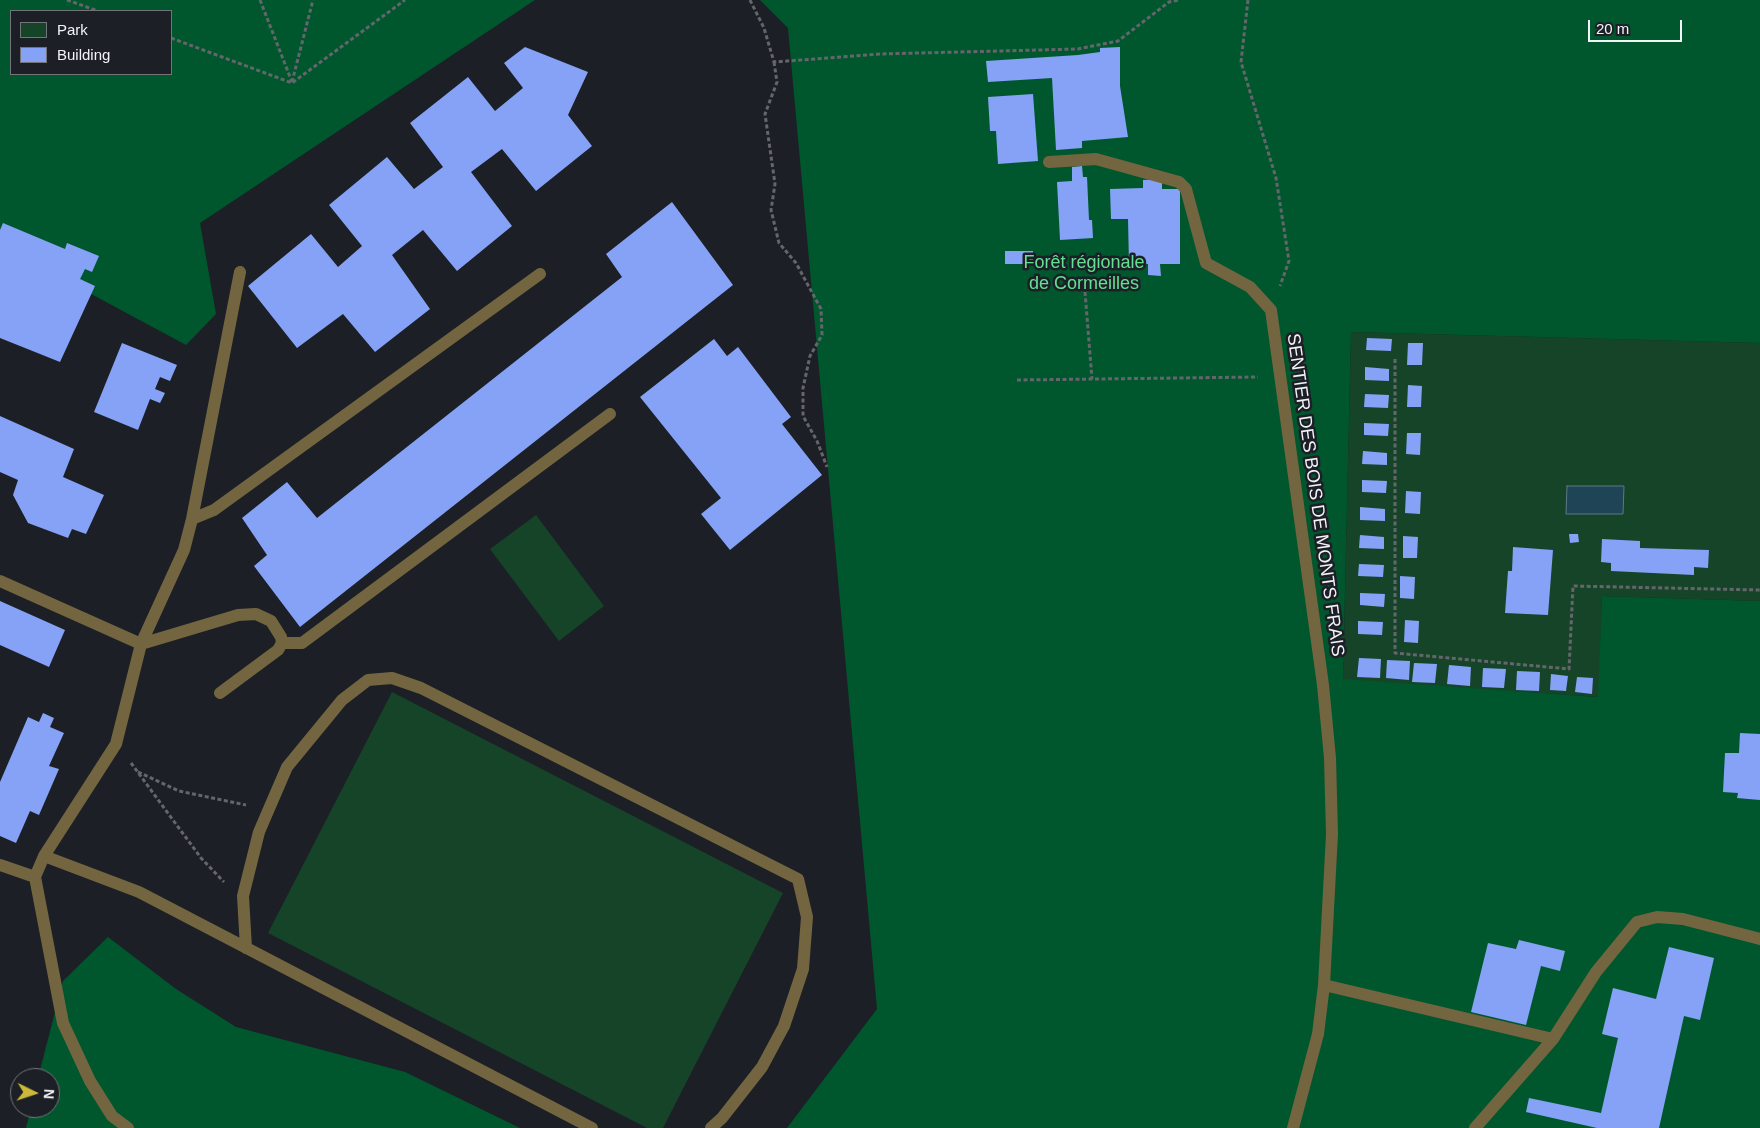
<!DOCTYPE html>
<html>
<head>
<meta charset="utf-8">
<style>
  body { margin:0 }
  #map { position:relative; width:1760px; height:1128px; overflow:hidden; background:#1c1f25; font-family:Helvetica,sans-serif }
  canvas { display:block }
  .legend { position:absolute; left:10px; top:10px; width:162px; height:65px; box-sizing:border-box; background:#1c1f25; border:1px solid #727479; margin:0; padding:6px 9px; list-style:none; font-size:15px; color:#f2f3f8 }
  .legend li { display:flex; align-items:center; gap:10px; height:25px }
  .legend b { width:25px; border:1px solid #727479 }
  .north { position:absolute; left:10px; top:1068px; width:50px; height:50px; box-sizing:border-box; background:#1c1f25; border:1px solid #727479; border-radius:50%; rotate:94deg; font-size:14px; font-weight:700; line-height:20px; text-align:center; color:#f2f3f8 }
  .north::after { content:''; display:block; margin:auto; width:18px; height:22px; background:#ccb939; clip-path:polygon(50% 0,100% 100%,50% 72%,0 100%) }
  .scale { position:absolute; left:1588px; top:20px; width:94px; height:22px; box-sizing:border-box; border:2px solid #f2f3f8; border-top:0; padding-left:6px; font-size:15px; line-height:18px; white-space:nowrap; color:#f2f3f8; -webkit-text-stroke:4px #1c1f25; paint-order:stroke }
</style>
</head>
<body>
<div id="map">
<canvas width="1760" height="1128"></canvas>
<ul class="legend">
<li><b style="height:14px;background:#164428"></b>Park</li>
<li><b style="height:14px;background:#85a2f6"></b>Building</li>
</ul>
<div class="north">N</div>
<div class="scale">20 m</div>
</div>
<script>
const g = document.querySelector('canvas').getContext('2d');
g.lineJoin = 'round';
function fill(path, color) { g.fillStyle = color; g.fill(path, 'evenodd'); }
const poly = rows => new Path2D(rows.map(r => 'M' + r).join(''));
function trace(path, color, width, dash) { g.strokeStyle = color; g.lineWidth = width; g.lineCap = dash ? 'butt' : 'round'; g.setLineDash(dash || []); g.stroke(path); }
function drawText(font, color, halo, rows, align = 'center') {
  g.font = font + ' Helvetica,sans-serif'; g.lineWidth = 5; g.setLineDash([]); g.textBaseline = 'middle'; g.strokeStyle = halo; g.fillStyle = color; for (const [text, x, y, turn = 0] of rows) {
    g.save(); g.translate(x, y); g.rotate((+turn || 0) * Math.PI / 180); g.textAlign = isNaN(turn) ? turn : align; if (halo) g.strokeText(text, 0, 0); g.fillText(text, 0, 0); g.restore();
  }
}
fill(poly([
  [1351,332,1760,343,1760,601,1602,596,1599,697,1343,680],
  [536,515,604,606,559,641,490,549],
  [392,692,783,893,663,1128,647,1128,268,933]
]), '#164428');
fill(poly([
  [0,0,535,0,200,223,216,314,186,345,0,245],
  [11,11,171,11,171,74,11,74],
  [760,0,1760,0,1760,343,1351,332,1343,679,1598,697,1602,596,1760,601,1760,1128,787,1128,877,1009,788,28],
  [108,937,176,989,236,1027,405,1072,520,1128,26,1128,31,1108,50,1108,50,1078,38,1078,63,981]
]), '#00572d');
const water = poly([
  [1567,486,1624,486,1623,514,1566,514,1567,486]
]);
fill(water, '#1f4455');
trace(water, '#5e7886', 1);
fill(poly([
  [525,47,588,72,568,115,592,146,536,191,502,149,471,172,512,226,457,271,423,230,392,255,430,309,375,352,343,314,297,348,248,286,311,234,338,267,362,246,329,205,387,157,414,189,443,167,410,123,468,77,495,111,523,88,504,63],
  [1120,47,1120,86,1128,137,1082,141,1082,148,1056,150,1052,78,988,82,986,61,1078,55,1100,52,1100,48],
  [1033,94,1038,161,998,164,996,131,990,131,988,97],
  [1082,166,1083,177,1087,177,1089,220,1092,220,1093,238,1060,240,1057,182,1072,181,1072,167],
  [1162,179,1162,189,1180,189,1180,264,1160,264,1161,276,1148,275,1148,264,1129,264,1128,219,1111,219,1110,189,1143,188,1143,180],
  [672,202,733,285,300,627,254,566,267,555,242,518,287,482,317,518,622,277,606,254],
  [3,223,65,249,67,243,99,256,92,272,85,269,80,279,95,286,60,362,0,338,0,230],
  [1005,251,1033,251,1033,264,1005,264],
  [1367,338,1392,339,1391,351,1366,350],
  [714,339,727,356,738,347,791,417,782,424,822,475,730,550,701,514,721,498,640,397],
  [122,343,177,365,170,381,160,377,155,389,165,393,160,403,150,399,138,430,94,412],
  [1408,343,1423,343,1422,365,1407,365],
  [1365,367,1389,369,1389,381,1365,380],
  [1408,385,1422,386,1421,407,1407,407],
  [1365,394,1389,395,1388,408,1364,407],
  [0,416,74,449,63,477,104,495,86,534,72,529,68,538,28,523,13,495,18,480,0,472],
  [1364,423,1389,424,1388,436,1364,435],
  [1407,433,1421,433,1420,455,1406,454],
  [1363,451,1387,453,1387,465,1362,464],
  [1362,480,1387,481,1386,493,1362,492],
  [1406,491,1421,492,1420,514,1405,513],
  [1360,507,1385,509,1385,521,1360,520],
  [1569,534,1578,534,1579,542,1570,543],
  [1360,535,1384,537,1384,549,1359,548],
  [1403,536,1418,537,1417,558,1403,558],
  [1602,539,1640,541,1640,548,1709,550,1708,568,1694,567,1694,575,1611,571,1611,563,1601,562],
  [1513,547,1553,550,1548,615,1505,613,1508,571,1512,571],
  [1359,564,1384,565,1383,577,1358,576],
  [1400,576,1415,577,1414,599,1400,598],
  [1360,593,1385,594,1384,607,1360,605],
  [0,601,65,630,49,667,0,645],
  [1405,620,1419,621,1418,643,1404,642],
  [1358,621,1383,622,1382,635,1358,634],
  [1359,658,1381,659,1380,678,1357,677],
  [1387,660,1410,661,1409,680,1386,678],
  [1414,663,1437,664,1435,683,1412,682],
  [1449,665,1471,667,1470,686,1447,684],
  [1483,668,1506,669,1504,688,1482,687],
  [1517,671,1540,672,1539,691,1516,690],
  [1551,674,1568,676,1566,691,1550,690],
  [1577,677,1593,678,1592,694,1575,692],
  [43,713,54,718,50,727,64,733,49,766,59,769,39,815,30,811,16,843,0,836,0,782,28,717,39,722],
  [1740,733,1760,734,1760,800,1737,798,1738,793,1723,792,1725,753,1739,753],
  [1519,940,1565,951,1560,971,1541,966,1526,1025,1471,1012,1488,943,1516,949],
  [1669,947,1714,958,1700,1020,1684,1016,1659,1128,1597,1128,1526,1112,1529,1098,1601,1113,1618,1038,1602,1034,1613,988,1656,999]
]), '#85a2f6');
trace(poly([
  [67,0,98,11],
  [260,0,292,82],
  [750,0,764,28,774,62,880,54,1078,49,1118,41,1169,2,1179,0],
  [1248,0,1241,62,1276,178,1289,261,1280,286],
  [171,38,292,83,405,0],
  [774,62,777,82,765,114,775,184,771,210,779,243,796,263,821,309,822,335,810,356,803,388,803,416,817,441,827,467],
  [292,82,313,0],
  [1085,292,1092,379],
  [1395,359,1395,653,1569,669,1573,586,1760,590],
  [1017,380,1258,377],
  [131,763,201,858,224,882],
  [138,772,179,791,246,805]
]), '#64666c', 3, [4, 2.5]);
trace(poly([
  [1049,162,1096,159,1179,182,1186,189,1206,263,1250,287,1271,310,1323,685,1330,758,1332,834,1324,985,1318,1034,1293,1128],
  [192,519,214,510,540,274],
  [0,581,141,644,238,615,256,614,271,621,281,637,282,643,278,650,220,693],
  [282,643,302,643,610,414],
  [44,856,139,892,592,1128],
  [0,865,35,877],
  [246,948,243,896,259,832,287,767,342,700,368,680,392,678,421,688,798,879,807,917,803,969,784,1026,762,1067,722,1118,711,1128],
  [1324,985,1553,1039],
  [128,1128,112,1116,90,1081,63,1023,35,877,44,856,116,744,141,644,184,550,192,519,240,272],
  [1475,1128,1553,1039,1596,972,1637,922,1657,917,1683,919,1760,939]
]), '#73653f', 12);
drawText('18px', '#63e093', '#1c1f25', [
  ["Forêt régionale",1084,263],
  ["de Cormeilles",1084,284]
]);
drawText('18px', '#f2f3f8', '#1c1f25', [
  ["SENTIER DES BOIS DE MONTS FRAIS",1315,495,82]
]);
</script>
</body>
</html>
